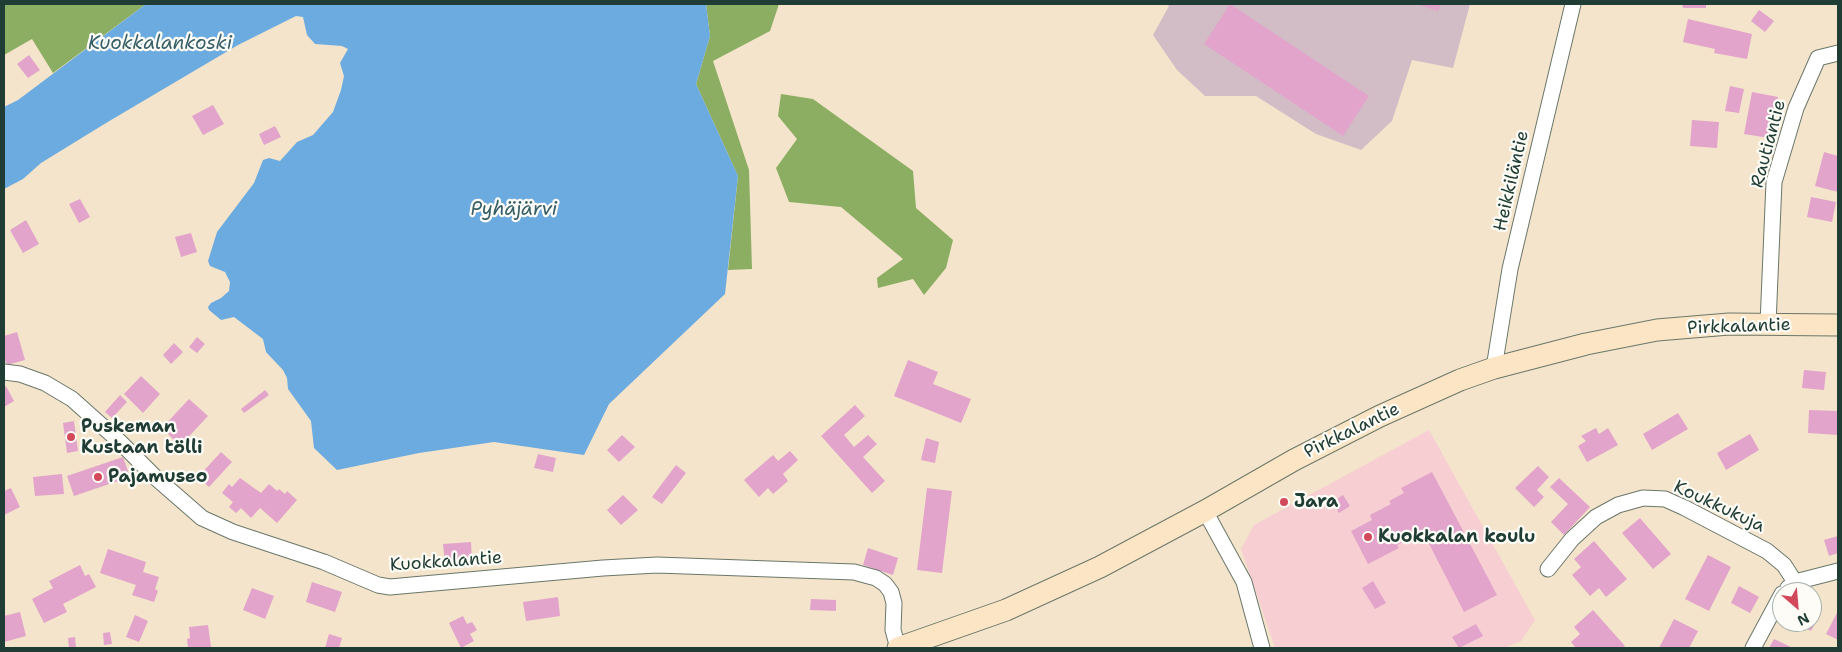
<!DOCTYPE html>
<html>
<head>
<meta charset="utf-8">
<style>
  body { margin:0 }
  #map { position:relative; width:1842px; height:652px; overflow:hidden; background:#f4e4cb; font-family:"Shantell Sans",sans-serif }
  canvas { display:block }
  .frame { position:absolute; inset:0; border:5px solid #1f3d34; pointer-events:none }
  .north { position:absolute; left:1772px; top:582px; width:50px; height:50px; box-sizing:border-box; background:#fdfcf7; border:1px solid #a4b0a9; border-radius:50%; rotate:153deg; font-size:14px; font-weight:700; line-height:20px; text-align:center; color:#1f3d34 }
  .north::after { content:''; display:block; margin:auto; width:18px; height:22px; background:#d1495b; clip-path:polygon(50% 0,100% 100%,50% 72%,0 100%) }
</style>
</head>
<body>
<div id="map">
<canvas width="1842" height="652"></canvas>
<div class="frame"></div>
<div class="north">N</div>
</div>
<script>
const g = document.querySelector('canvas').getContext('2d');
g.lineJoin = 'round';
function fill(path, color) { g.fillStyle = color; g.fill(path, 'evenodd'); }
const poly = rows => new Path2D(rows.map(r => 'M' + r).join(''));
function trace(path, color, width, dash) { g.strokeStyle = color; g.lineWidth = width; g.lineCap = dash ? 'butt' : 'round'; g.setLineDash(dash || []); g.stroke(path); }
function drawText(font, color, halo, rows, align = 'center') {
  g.font = font + ' "Shantell Sans",sans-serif'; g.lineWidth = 4.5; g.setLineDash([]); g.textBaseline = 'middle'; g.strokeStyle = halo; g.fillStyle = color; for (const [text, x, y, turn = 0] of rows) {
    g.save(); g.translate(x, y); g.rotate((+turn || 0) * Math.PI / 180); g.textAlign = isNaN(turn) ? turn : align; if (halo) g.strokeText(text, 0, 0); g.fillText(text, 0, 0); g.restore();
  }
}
fill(poly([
  [1429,430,1535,620,1521,641,1504,648,1275,648,1241,549,1254,525]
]), '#f7cfd2');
fill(poly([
  [1166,4,1470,4,1453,68,1412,60,1392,121,1361,150,1316,134,1256,96,1205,96,1177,70,1153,35,1169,6]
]), '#d2bdc6');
fill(poly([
  [4,4,146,4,53,73,32,39,4,55],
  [706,4,779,4,770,31,713,61,749,170,752,269,728,270,738,176,696,84,710,36],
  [781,94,813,99,913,171,916,208,953,240,946,268,924,295,913,279,878,288,877,278,903,259,841,207,789,202,776,168,797,139,778,116]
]), '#8bae62');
fill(poly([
  [146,4,706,4,710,36,696,84,738,176,725,294,609,404,584,455,494,442,419,453,337,470,314,448,311,421,288,389,287,378,283,370,266,352,263,339,234,317,221,320,209,310,208,307,211,303,221,298,229,291,230,282,225,272,210,266,208,261,217,232,254,183,263,160,269,158,280,161,297,142,313,135,333,112,341,90,344,76,340,63,348,49,342,46,315,44,307,35,303,17,296,16,238,45,106,123,41,163,23,179,4,189,4,107,18,100]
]), '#6cabdf');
fill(poly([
  [1230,4,1369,96,1343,136,1204,44],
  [1417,4,1441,4,1438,11],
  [1682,4,1706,4,1706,8,1683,8],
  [1759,10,1774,21,1765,32,1751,21],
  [1688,19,1752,34,1747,59,1714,53,1715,49,1683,42],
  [29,55,40,70,28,78,17,64],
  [1730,86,1744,89,1739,113,1725,111],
  [1752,92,1778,97,1769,138,1744,134],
  [213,105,224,124,203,135,192,116],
  [1692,120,1719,122,1717,148,1690,146],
  [275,126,281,137,264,145,259,134],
  [1824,152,1838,156,1838,192,1815,186],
  [1811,197,1836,202,1832,222,1807,217],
  [80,199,90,217,79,223,69,204],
  [26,220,39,244,23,253,10,230],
  [191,233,197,252,181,257,175,237],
  [17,332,25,360,7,365,4,358,4,336],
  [197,337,205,344,197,353,189,347],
  [174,343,183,352,171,364,163,355],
  [908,360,938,372,933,384,971,399,961,423,894,396],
  [1804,370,1826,372,1824,390,1802,388],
  [141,376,160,394,143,413,124,394],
  [6,386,14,401,4,407,4,388],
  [265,390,269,395,244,413,241,409],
  [120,395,127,402,112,418,105,412],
  [189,399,208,416,180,446,162,428],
  [855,405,865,416,844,435,854,447,868,435,877,444,863,457,885,481,872,493,821,436],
  [1809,410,1838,411,1838,435,1808,433],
  [1678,413,1688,429,1652,450,1643,434],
  [74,421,78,451,67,453,63,423],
  [1596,428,1599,434,1608,428,1618,445,1587,462,1578,446,1586,441,1581,436],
  [1750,434,1759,450,1726,470,1717,453],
  [622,435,635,447,619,462,607,450],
  [926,438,939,442,935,463,921,460],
  [790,451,798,460,783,474,788,481,773,494,768,488,759,497,744,480,773,455,778,461],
  [221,452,232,462,209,487,198,477],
  [538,454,556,458,553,472,534,468],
  [123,457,130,477,74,496,67,476],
  [676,465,686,473,662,504,652,497],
  [1538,466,1549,477,1537,490,1544,497,1534,507,1515,488],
  [1432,472,1497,595,1464,612,1423,532,1397,545,1399,548,1368,564,1351,531,1372,520,1370,515,1391,504,1389,501,1404,493,1401,488],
  [62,474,64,494,35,496,33,477],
  [240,478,261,493,269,484,277,491,279,489,285,494,287,491,297,500,277,523,260,508,251,518,241,508,236,513,229,507,233,502,222,493,229,484,232,487],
  [1559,478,1590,507,1564,535,1551,522,1568,504,1550,487],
  [11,488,20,507,4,515,4,491],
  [927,488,952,491,942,573,917,570],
  [623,495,638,510,621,525,607,510],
  [1343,495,1350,506,1339,513,1332,502],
  [1640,518,1671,554,1653,569,1622,533],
  [1838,536,1838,553,1829,556,1824,540],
  [1594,541,1627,579,1606,597,1599,588,1590,596,1572,575,1581,567,1574,559],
  [471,542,472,561,445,563,443,544],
  [868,548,898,558,893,575,863,565],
  [108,549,146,562,143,572,159,577,155,589,158,591,154,602,132,595,136,585,100,573],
  [1708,555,1731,567,1709,611,1685,599],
  [80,565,85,576,89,574,96,587,63,604,67,612,44,623,32,599,53,588,49,581],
  [1373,581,1386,603,1375,609,1362,588],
  [312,582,342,592,335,612,306,602],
  [1739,586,1759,597,1750,613,1731,603],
  [252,588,274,596,265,619,243,610],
  [558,597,560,616,526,621,523,602],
  [811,599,836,600,836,611,810,610],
  [1593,610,1625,646,1622,648,1576,648,1571,642,1580,634,1574,627],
  [1838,611,1838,640,1826,634],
  [20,612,26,636,4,642,4,616],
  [1812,612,1819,616,1811,631,1793,622,1812,622],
  [135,615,148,621,139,642,126,637],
  [463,616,467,624,472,622,477,630,470,634,474,641,461,648,449,623],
  [1674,619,1698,631,1689,648,1659,648],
  [1476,624,1483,636,1459,648,1452,637],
  [208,625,211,647,188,648,187,639,190,638,189,627],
  [110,632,112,644,104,645,103,633],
  [329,634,342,638,339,648,325,648],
  [75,637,76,648,69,648,68,638],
  [1774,639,1793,648,1769,648]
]), '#e2a4ca');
const street = poly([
  [1768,324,1774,182,1796,108,1818,58,1838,53],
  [1494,368,1510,269,1573,4],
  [4,372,20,374,45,383,72,399,119,441,155,477,202,518,233,532,324,562,378,585,390,587,412,585,603,568,657,565,854,572,876,578,885,584,891,592,894,603,893,630,898,648],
  [1205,511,1244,582,1262,648],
  [1548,569,1572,539,1596,517,1618,505,1643,498,1665,499,1685,508,1767,551,1784,565,1795,582],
  [1788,588,1795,582,1838,571],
  [1753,648,1782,594]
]);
const secondary = poly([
  [898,648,1006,610,1100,567,1205,511,1294,460,1380,416,1460,380,1494,368,1586,344,1657,330,1729,324,1838,325]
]);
trace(street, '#6a7769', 17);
trace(secondary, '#6a7769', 23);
trace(street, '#fff', 15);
trace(secondary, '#fce5c4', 21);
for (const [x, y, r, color] of [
  [71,437,5,"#d1495b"],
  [98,477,5,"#d1495b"],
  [1284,502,5,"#d1495b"],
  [1368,537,5,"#d1495b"]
]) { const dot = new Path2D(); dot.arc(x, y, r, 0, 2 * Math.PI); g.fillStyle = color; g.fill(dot); trace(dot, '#fdfcf7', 2); }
drawText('18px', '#1f3d34', '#fdfcf7', [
  ["Rautiantie",1769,144,-75],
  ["Heikkiläntie",1512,181,-77],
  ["Pirkkalantie",1739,327,-2],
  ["Pirkkalantie",1352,431,-26],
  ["Koukkukuja",1719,507,25],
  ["Kuokkalantie",446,562,-4]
]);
drawText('bold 18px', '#1f3d34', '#fdfcf7', [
  ["Puskeman",81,427],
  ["Kustaan tölli",81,448],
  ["Pajamuseo",108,477],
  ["Jara",1294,502],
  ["Kuokkalan koulu",1378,537]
], 'left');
drawText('italic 19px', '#365e67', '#fdfcf7', [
  ["Kuokkalankoski",160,44],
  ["Pyhäjärvi",514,210]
]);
</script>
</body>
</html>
